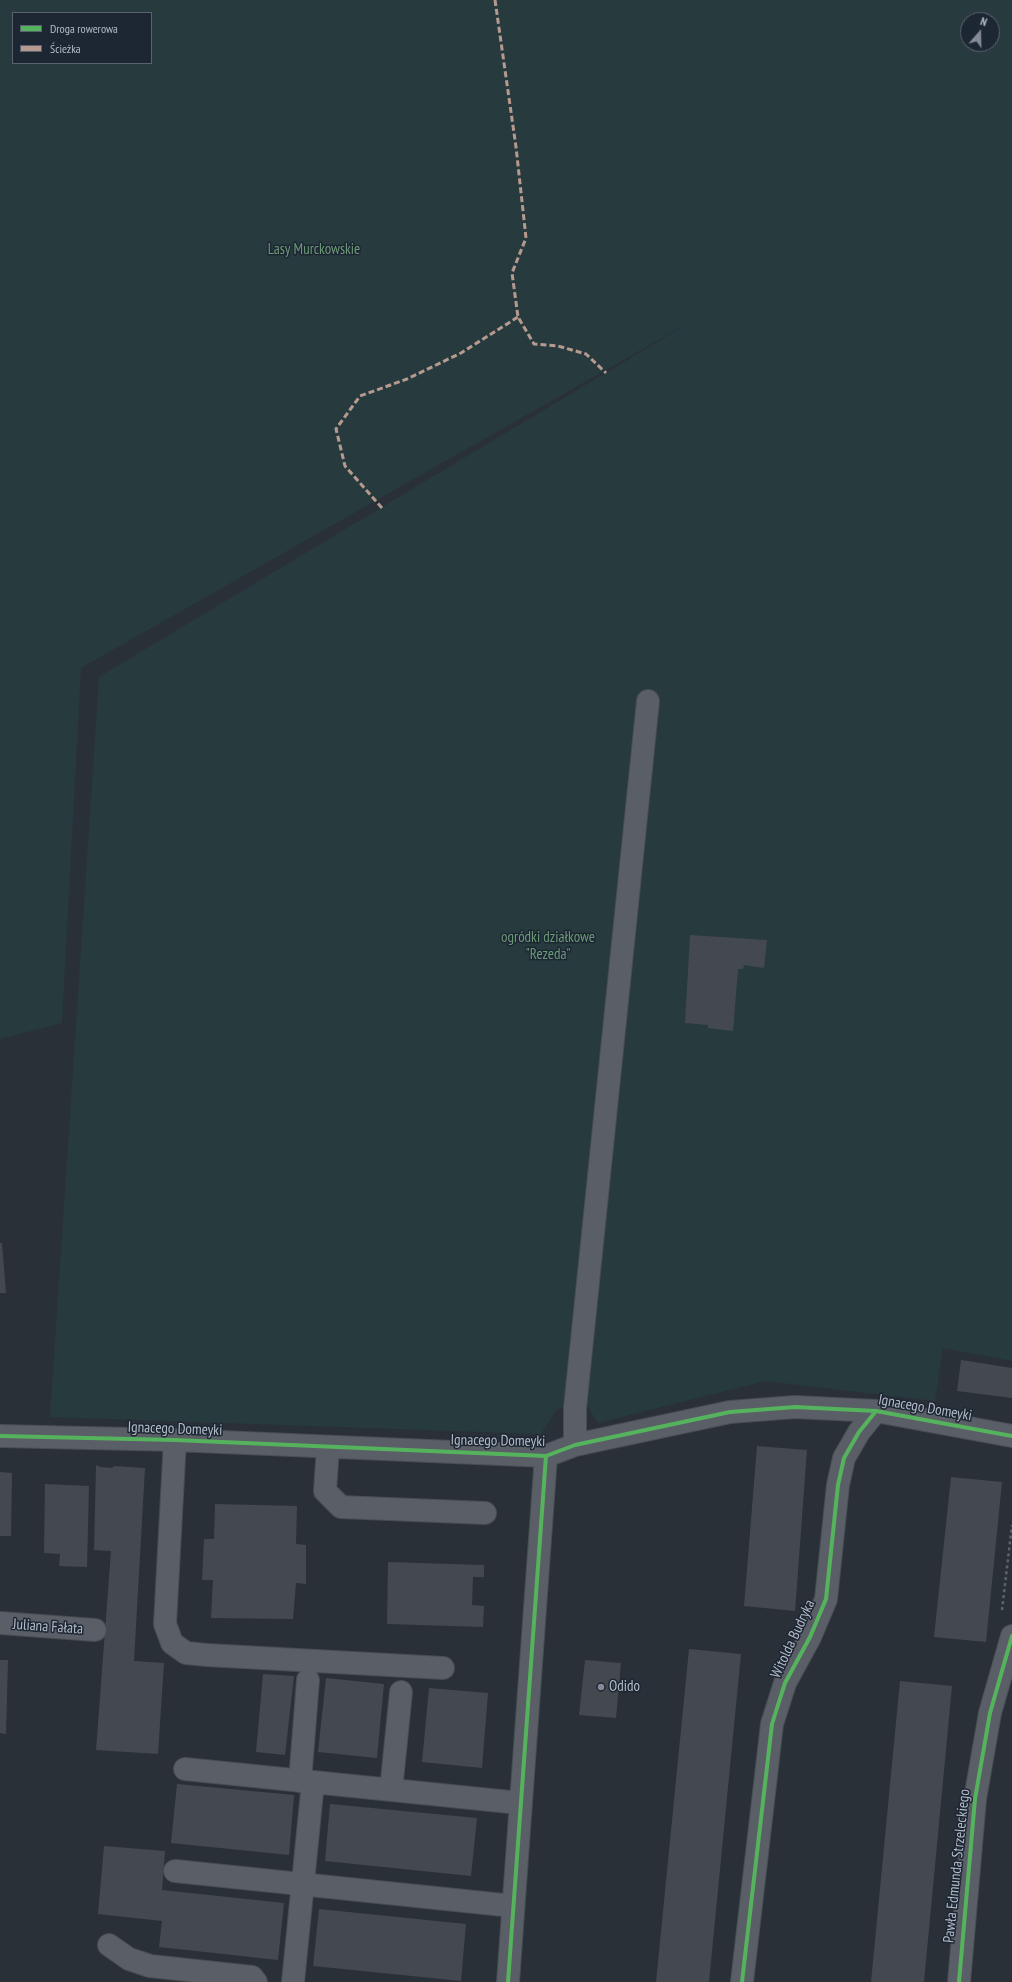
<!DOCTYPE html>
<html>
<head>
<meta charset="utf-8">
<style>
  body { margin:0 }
  #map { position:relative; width:1012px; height:1982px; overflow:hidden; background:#2a3038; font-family:"PT Sans Narrow",sans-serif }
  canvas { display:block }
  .legend { position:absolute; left:12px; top:12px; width:140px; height:52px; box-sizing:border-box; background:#1d2633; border:1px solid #59626f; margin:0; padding:5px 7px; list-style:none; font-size:12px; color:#b4bcc9 }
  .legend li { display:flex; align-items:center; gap:8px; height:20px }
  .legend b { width:20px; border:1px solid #59626f }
  .north { position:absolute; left:960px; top:12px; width:40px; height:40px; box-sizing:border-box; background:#1d2633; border:1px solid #59626f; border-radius:50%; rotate:20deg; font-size:11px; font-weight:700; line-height:16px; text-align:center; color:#b4bcc9 }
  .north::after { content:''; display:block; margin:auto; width:14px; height:18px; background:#848b96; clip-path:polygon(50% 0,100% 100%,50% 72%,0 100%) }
</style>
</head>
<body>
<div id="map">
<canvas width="1012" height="1982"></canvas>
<ul class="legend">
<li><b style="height:5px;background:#56b35d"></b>Droga rowerowa</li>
<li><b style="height:5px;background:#b69a8f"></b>Ścieżka</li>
</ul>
<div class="north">N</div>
</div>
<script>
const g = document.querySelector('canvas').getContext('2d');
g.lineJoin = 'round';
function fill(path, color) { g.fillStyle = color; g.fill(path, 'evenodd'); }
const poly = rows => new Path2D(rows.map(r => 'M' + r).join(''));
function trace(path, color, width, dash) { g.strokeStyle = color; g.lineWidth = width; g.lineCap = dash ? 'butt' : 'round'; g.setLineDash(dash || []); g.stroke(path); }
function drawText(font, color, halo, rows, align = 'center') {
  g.font = font + ' "PT Sans Narrow",sans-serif'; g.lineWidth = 3; g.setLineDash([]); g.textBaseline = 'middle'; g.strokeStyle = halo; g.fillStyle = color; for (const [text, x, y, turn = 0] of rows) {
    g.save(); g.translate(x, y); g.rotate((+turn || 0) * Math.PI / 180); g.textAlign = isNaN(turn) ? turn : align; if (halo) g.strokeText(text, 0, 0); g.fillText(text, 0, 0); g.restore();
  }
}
fill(poly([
  [0,0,1012,0,1012,1361,943,1348,935,1401,765,1381,598,1423,588,1407,557,1409,541,1434,50,1417,99,677,692,321,81,668,62,1023,0,1039],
  [13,13,151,13,151,63,13,63],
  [968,20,992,20,992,44,968,44]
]), '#273a3e');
fill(poly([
  [690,935,767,940,764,968,744,965,743,969,738,969,733,1031,708,1028,708,1025,685,1023],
  [0,1243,2,1243,6,1293,0,1293],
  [961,1360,1012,1368,1012,1398,957,1391],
  [757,1446,807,1450,795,1611,744,1606],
  [96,1465,101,1467,112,1468,114,1466,145,1468,134,1661,164,1663,158,1754,96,1750,111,1551,94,1550],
  [0,1472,12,1473,11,1536,0,1536],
  [951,1477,1002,1482,986,1642,934,1637],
  [45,1484,89,1486,87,1567,59,1566,60,1554,44,1553],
  [215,1504,297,1506,296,1544,306,1545,306,1584,296,1583,293,1619,211,1618,213,1580,202,1580,204,1539,214,1539],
  [388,1562,484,1565,484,1577,473,1577,472,1605,484,1606,483,1627,387,1624],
  [689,1649,741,1654,709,1982,656,1982],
  [0,1660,8,1660,6,1734,0,1733],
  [585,1660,621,1663,616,1718,579,1715],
  [263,1674,294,1676,285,1755,256,1752],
  [326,1678,384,1684,377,1758,318,1752],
  [900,1681,952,1686,924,1982,871,1982],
  [429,1688,488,1693,482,1768,422,1762],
  [177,1784,294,1795,289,1855,171,1843],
  [330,1804,477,1818,471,1876,325,1861],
  [104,1846,165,1851,162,1890,284,1903,278,1960,159,1947,162,1921,98,1914],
  [319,1909,466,1924,461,1981,313,1966]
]), '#444950');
const minor = poly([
  [0,1436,175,1440,546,1456,575,1445,730,1412,795,1407,876,1411,1012,1436],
  [175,1440,165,1624,172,1643,186,1653,207,1655,443,1668],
  [575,1445,575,1408,648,701],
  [328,1447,325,1491,341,1507,485,1513],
  [0,1623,95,1630],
  [185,1769,520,1803],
  [300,1781,308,1680],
  [391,1790,401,1692],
  [175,1871,513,1906],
  [109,1945,129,1959,150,1966,252,1977,256,1982],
  [293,1982,313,1782],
  [508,1982,546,1456],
  [742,1982,772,1724,785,1683,810,1637,826,1599,838,1485,844,1458,859,1432,876,1411],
  [959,1982,975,1799,990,1713,1012,1636]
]);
trace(minor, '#484c53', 24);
trace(poly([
  [1002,1610,1012,1525]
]), '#5d636a', 2.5, [3, 3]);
trace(minor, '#5a5e66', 22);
trace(poly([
  [495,0,516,147,526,238,512,273,518,317,534,344,558,346,586,354,606,373],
  [382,508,345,466,336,429,360,396,407,379,461,353,518,317]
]), '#b69a8f', 3, [6, 3]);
trace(poly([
  [0,1436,175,1440,546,1456,575,1445,730,1412,795,1407,876,1411,1012,1436],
  [508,1982,546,1456],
  [742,1982,772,1724,785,1683,810,1637,826,1599,838,1485,844,1458,859,1432,876,1411],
  [959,1982,975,1799,990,1713,1012,1636]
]), '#56b35d', 4);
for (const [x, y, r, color] of [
  [601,1687,4,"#848b96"]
]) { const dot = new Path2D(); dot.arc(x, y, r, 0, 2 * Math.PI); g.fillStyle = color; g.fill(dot); trace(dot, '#1d2633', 1.5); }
drawText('15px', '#6b9a76', '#1d2633', [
  ["Lasy Murckowskie",314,250],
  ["ogródki działkowe",548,938],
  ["\"Rezeda\"",548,955]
]);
drawText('15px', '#b4bcc9', '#1d2633', [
  ["Ignacego Domeyki",925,1408,10],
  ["Ignacego Domeyki",175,1429,2],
  ["Ignacego Domeyki",498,1441,1],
  ["Juliana Fałata",48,1627,4],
  ["Witolda Budryka",793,1639,-65],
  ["Pawła Edmunda Strzeleckiego",957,1866,-84]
]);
drawText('15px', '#b4bcc9', '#1d2633', [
  ["Odido",609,1687]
], 'left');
</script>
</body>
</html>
